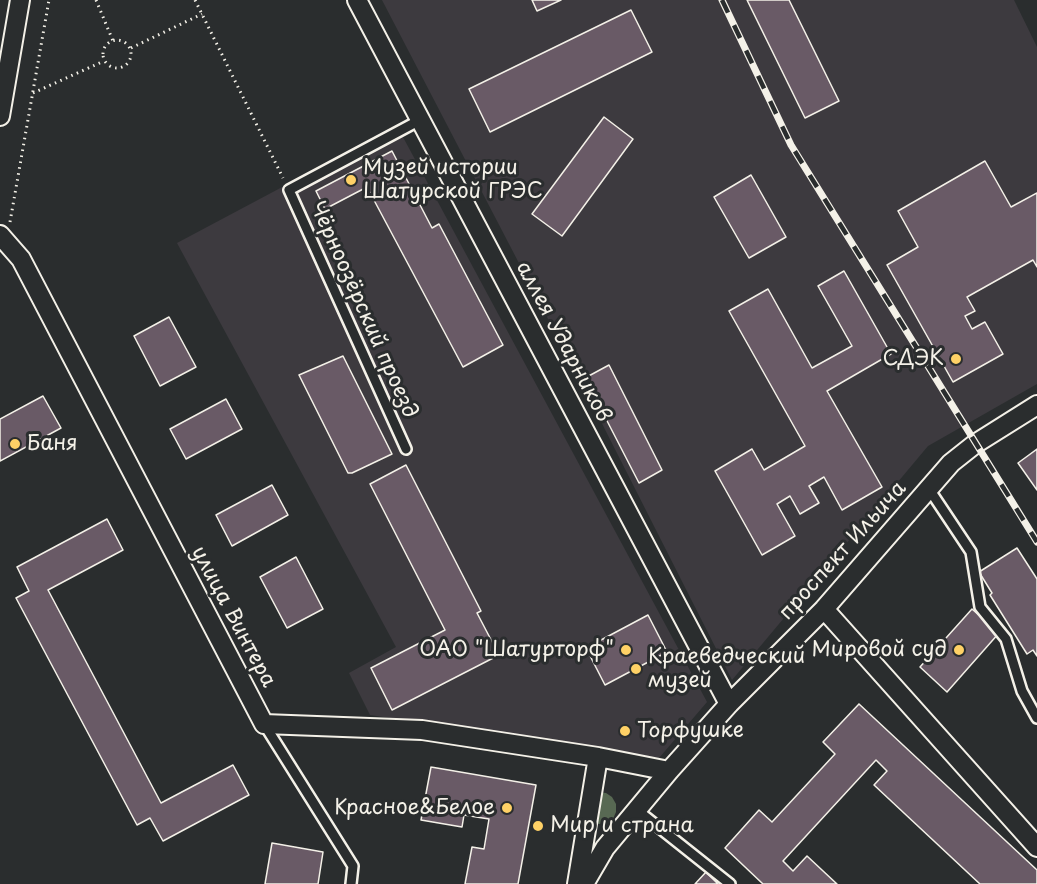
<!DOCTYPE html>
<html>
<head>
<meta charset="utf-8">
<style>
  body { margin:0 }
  canvas { display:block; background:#2a2d2e }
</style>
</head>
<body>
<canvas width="1037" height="884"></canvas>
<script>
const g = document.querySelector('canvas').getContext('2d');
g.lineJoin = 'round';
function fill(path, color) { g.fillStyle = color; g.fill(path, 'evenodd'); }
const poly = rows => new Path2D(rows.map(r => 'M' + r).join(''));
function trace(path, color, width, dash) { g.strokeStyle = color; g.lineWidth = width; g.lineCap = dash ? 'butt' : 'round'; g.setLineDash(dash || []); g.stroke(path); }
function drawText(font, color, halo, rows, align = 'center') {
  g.font = font + ' "Playpen Sans",sans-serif'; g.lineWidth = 6; g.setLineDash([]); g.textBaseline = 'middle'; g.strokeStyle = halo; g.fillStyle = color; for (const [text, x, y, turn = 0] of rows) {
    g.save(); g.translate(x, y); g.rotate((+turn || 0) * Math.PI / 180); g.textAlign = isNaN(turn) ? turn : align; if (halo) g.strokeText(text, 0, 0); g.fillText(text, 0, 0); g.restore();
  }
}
fill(poly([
  [382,0,1014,0,1037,47,1037,384,928,446,732,680,584,388],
  [397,126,707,702,659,758,370,715,349,673,396,647,177,243]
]), '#3d3a3f');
fill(poly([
  [598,792,606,793,612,797,616,804,616,812,613,819,607,823,599,824,592,822]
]), '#586953');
const building = poly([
  [532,0,561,0,537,11,532,0],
  [747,0,789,0,839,101,805,118,747,0],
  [631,10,652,52,490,132,469,89,631,10],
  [604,117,633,139,562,236,532,214,604,117],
  [392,151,432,228,439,224,503,345,463,367,367,187,325,209,316,191,392,151],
  [985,161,1011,207,1037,193,1037,267,1033,260,967,297,975,311,965,316,972,329,985,322,1003,354,953,382,887,265,918,247,898,211,985,161],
  [751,175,786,237,749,258,714,197,751,175],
  [844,271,891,354,827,391,882,487,842,510,824,477,809,486,819,503,800,514,790,496,777,504,795,536,762,555,715,471,752,449,764,470,805,446,729,311,768,289,812,368,852,346,818,286,844,271],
  [169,317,196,367,160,386,134,336,169,317],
  [343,356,392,454,352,473,348,473,299,375,343,356],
  [609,365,662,470,639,483,585,378,609,365],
  [43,396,61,428,0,461,0,419,43,396],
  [226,399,242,429,186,459,170,429,226,399],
  [1037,449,1037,490,1018,463,1037,449],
  [406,465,481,611,477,613,499,655,392,710,371,668,445,630,370,484,406,465],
  [272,485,288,515,232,546,216,515,272,485],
  [107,519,123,550,48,590,161,803,233,765,249,795,163,841,150,818,137,825,16,598,29,591,17,567,107,519],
  [1017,548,1037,579,1037,656,1033,650,1027,654,990,595,992,593,979,572,1017,548],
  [296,557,323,609,287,628,260,577,296,557],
  [972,609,999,633,947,692,920,667,972,609],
  [648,615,667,652,605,685,586,648,648,615],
  [859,704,1037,870,1037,884,980,884,874,785,887,771,876,760,783,861,793,871,807,856,837,884,763,884,725,848,759,810,772,822,835,754,823,742,859,704],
  [431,767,536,785,518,884,465,884,472,847,484,849,489,819,464,815,462,827,421,820,431,767],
  [272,843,323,852,318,884,265,884,272,843],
  [706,872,718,884,695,884,706,872]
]);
fill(building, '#695a66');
trace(building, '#f4f1e8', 1.5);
const lane = poly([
  [406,449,289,190,420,120],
  [929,489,971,552,980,607,1006,639,1022,691,1037,718],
  [264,724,353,866,351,884],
  [637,810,730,884]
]);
const street = poly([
  [357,0,729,704],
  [0,116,20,0],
  [0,235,21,259,264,724,422,730,598,757,669,771],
  [824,609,1037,847],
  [577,884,598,757],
  [584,884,605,848,669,771,729,704,824,609,951,463,975,444,1037,405]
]);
trace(lane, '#f4f1e8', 14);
trace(street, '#f4f1e8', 22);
trace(poly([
  [96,0,113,41],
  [195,0,283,178],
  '103 54a14 14 0 1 1 28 0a14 14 0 1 1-28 0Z',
  [131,48,202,14],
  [33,93,104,61],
  [10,222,49,0]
]), '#f4f1e8', 3, [1.5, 4.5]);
trace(lane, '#2a2d2e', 9);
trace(street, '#2a2d2e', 18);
const rail = poly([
  [722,0,791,145,1037,542]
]);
trace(rail, '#f4f1e8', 7);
trace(rail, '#2a2d2e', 4.5, [14]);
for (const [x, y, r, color] of [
  [351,180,6,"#ffd166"],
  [956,359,6,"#ffd166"],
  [15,444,6,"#ffd166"],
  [626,650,6,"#ffd166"],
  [959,650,6,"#ffd166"],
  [636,669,6,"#ffd166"],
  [625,731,6,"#ffd166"],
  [507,808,6,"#ffd166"],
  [538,826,6,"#ffd166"]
]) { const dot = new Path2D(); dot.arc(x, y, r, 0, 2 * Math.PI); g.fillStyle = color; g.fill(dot); trace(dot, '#2a2d2e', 2); }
drawText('21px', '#f4f1e8', '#2a2d2e', [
  ["Музей истории",363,168],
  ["Шатурской ГРЭС",363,192],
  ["СДЭК",944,359,"right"],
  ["Баня",27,444],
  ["ОАО \"Шатурторф\"",614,650,"right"],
  ["Мировой суд",947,650,"right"],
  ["Краеведческий",648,657],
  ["музей",648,681],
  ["Торфушке",637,731],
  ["Красное&Белое",495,808,"right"],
  ["Мир и страна",550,826]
], 'left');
drawText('21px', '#f4f1e8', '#2a2d2e', [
  ["Чёрноозёрский проезд",363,310,66],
  ["аллея Ударников",563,342,62],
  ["проспект Ильича",843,551,-48],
  ["улица Винтера",233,617,62]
]);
</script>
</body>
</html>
